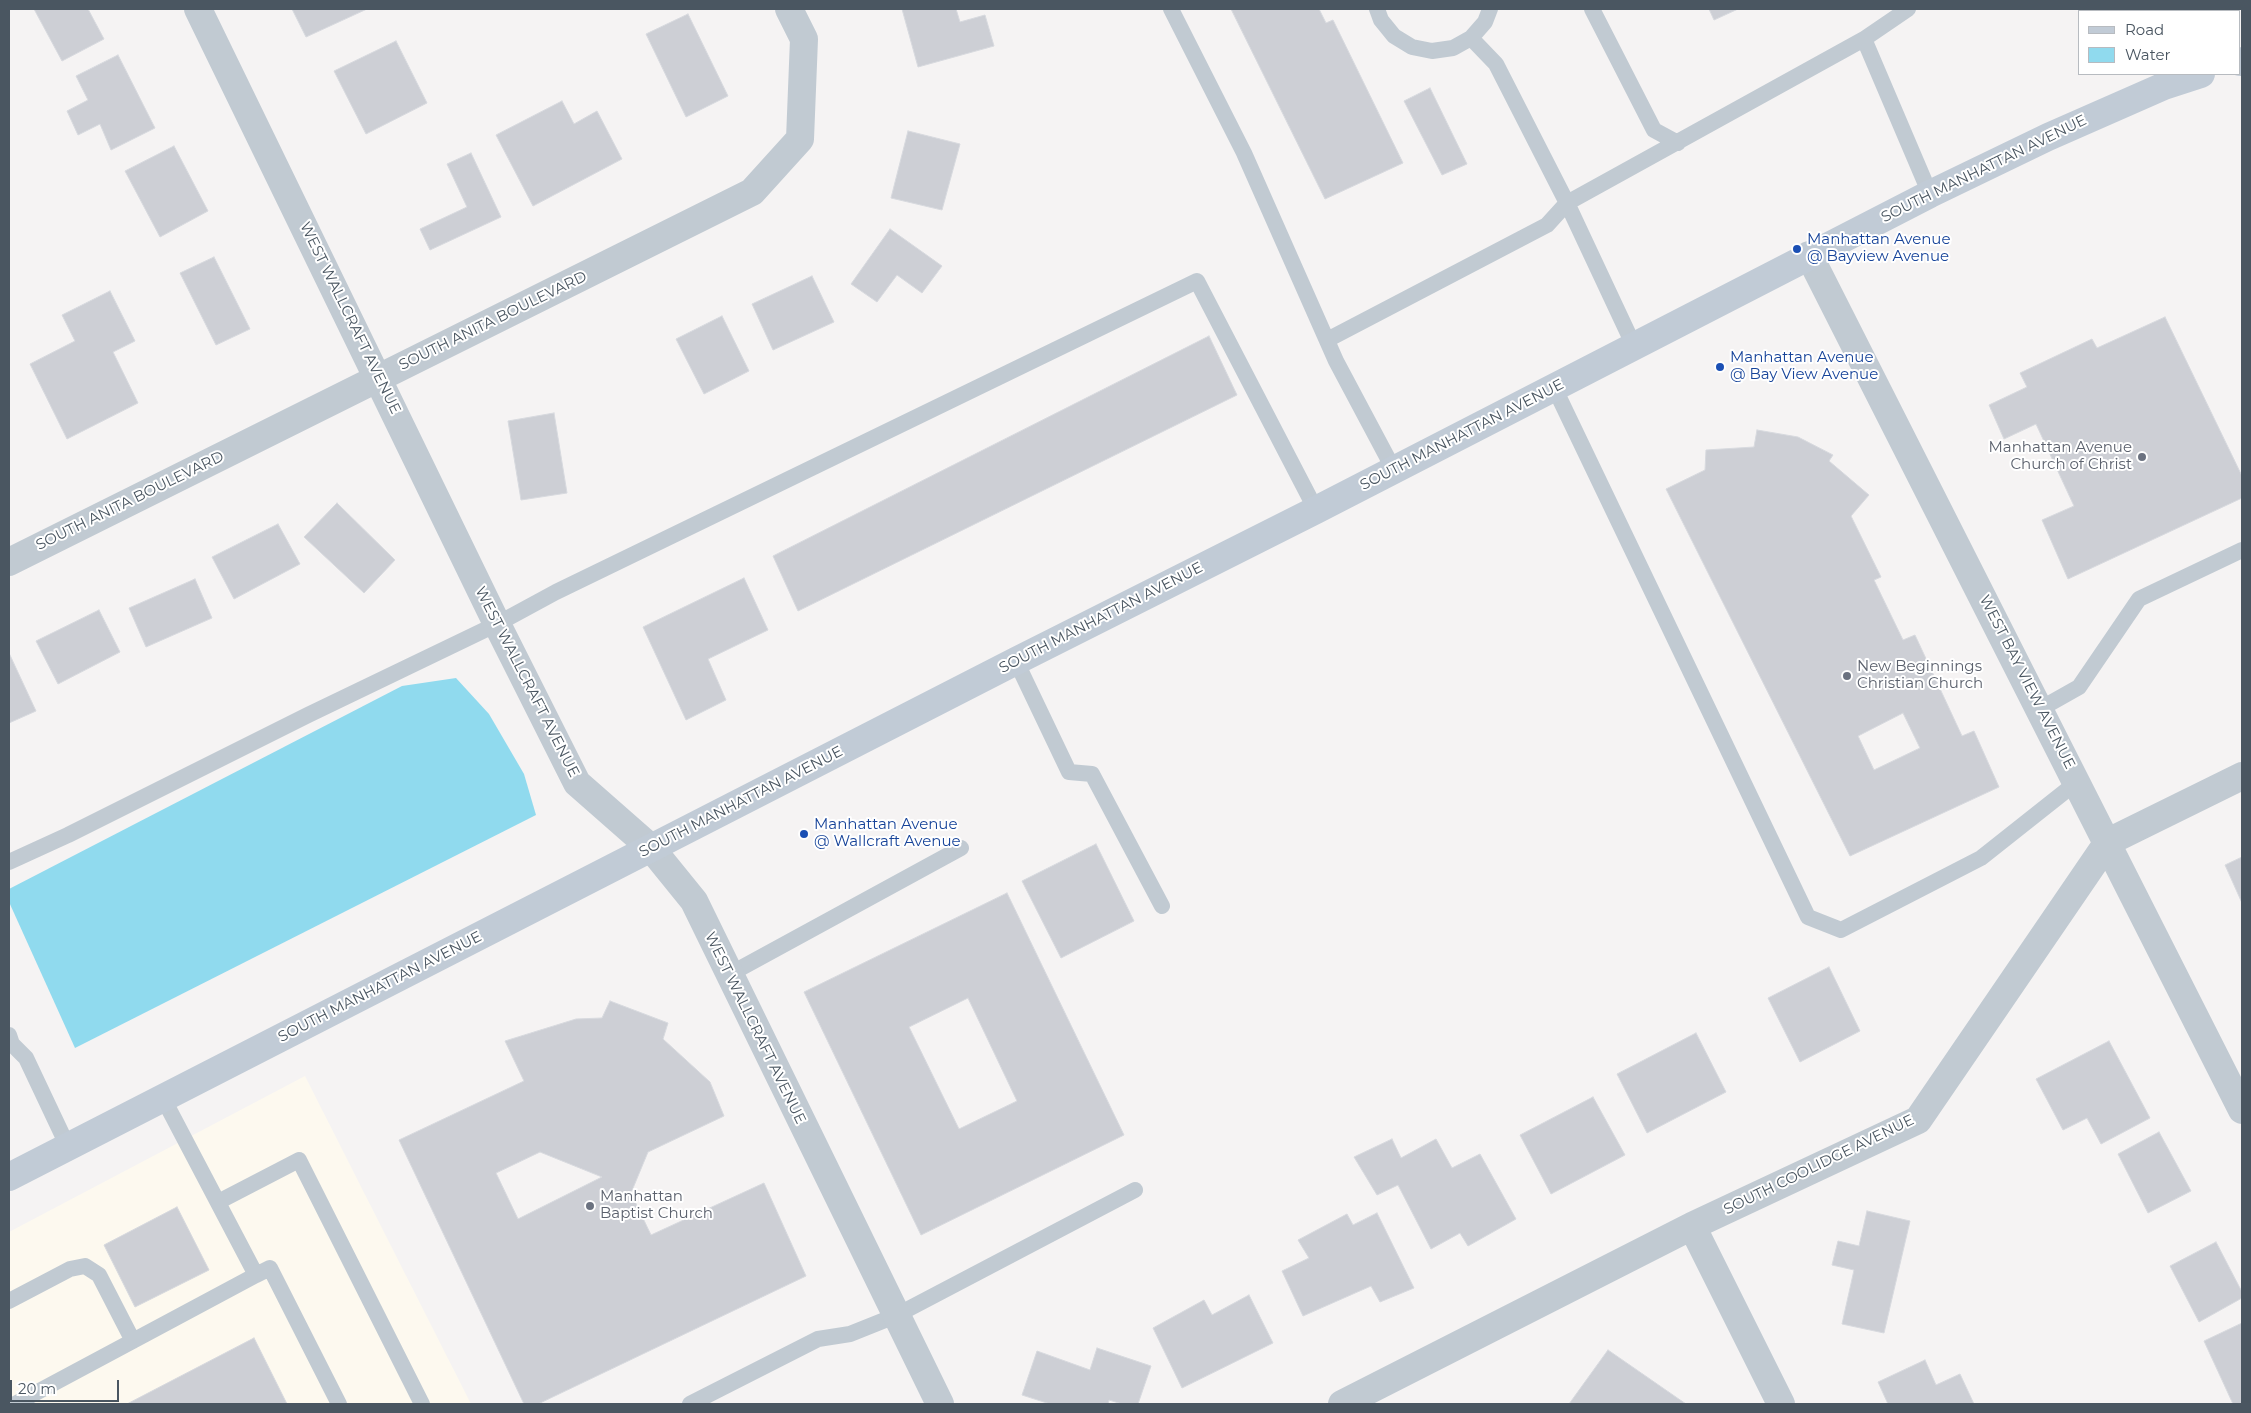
<!DOCTYPE html>
<html>
<head>
<meta charset="utf-8">
<style>
  body { margin:0 }
  #map { position:relative; width:2251px; height:1413px; overflow:hidden; background:#f5f3f3; font-family:Montserrat,sans-serif }
  canvas { display:block }
  .frame { position:absolute; inset:0; border:10px solid #4a5661; pointer-events:none }
  .legend { position:absolute; left:2078px; top:10px; width:162px; height:65px; box-sizing:border-box; background:#fff; border:1px solid #b7bbc0; margin:0; padding:6px 9px; list-style:none; font-size:15px; color:#4a5661 }
  .legend li { display:flex; align-items:center; gap:10px; height:25px }
  .legend b { width:25px; border:1px solid #b7bbc0 }
  .scale { position:absolute; left:10px; top:1380px; width:109px; height:22px; box-sizing:border-box; border:2px solid #4a5661; border-top:0; padding-left:6px; font-size:15px; line-height:18px; white-space:nowrap; color:#4a5661; -webkit-text-stroke:4px #fff; paint-order:stroke }
</style>
</head>
<body>
<div id="map">
<canvas width="2251" height="1413"></canvas>
<div class="frame"></div>
<ul class="legend">
<li><b style="height:6px;background:#c1cbd6"></b>Road</li>
<li><b style="height:14px;background:#90daee"></b>Water</li>
</ul>
<div class="scale">20 m</div>
</div>
<script>
const g = document.querySelector('canvas').getContext('2d');
g.lineJoin = 'round';
function fill(path, color) { g.fillStyle = color; g.fill(path, 'evenodd'); }
const poly = rows => new Path2D(rows.map(r => 'M' + r).join(''));
function trace(path, color, width, dash) { g.strokeStyle = color; g.lineWidth = width; g.lineCap = dash ? 'butt' : 'round'; g.setLineDash(dash || []); g.stroke(path); }
function drawText(font, color, halo, rows, align = 'center') {
  g.font = font + ' Montserrat,sans-serif'; g.lineWidth = 4; g.setLineDash([]); g.textBaseline = 'middle'; g.strokeStyle = halo; g.fillStyle = color; for (const [text, x, y, turn = 0] of rows) {
    g.save(); g.translate(x, y); g.rotate((+turn || 0) * Math.PI / 180); g.textAlign = isNaN(turn) ? turn : align; if (halo) g.strokeText(text, 0, 0); g.fillText(text, 0, 0); g.restore();
  }
}
fill(poly([
  [305,1076,471,1404,9,1404,9,1232]
]), '#fdf9ef');
fill(poly([
  [456,678,489,714,524,774,536,815,75,1048,9,902,9,889,402,686]
]), '#90daee');
const building = poly([
  [34,9,88,9,104,39,62,61,34,9],
  [292,9,367,9,306,37,292,9],
  [902,9,956,9,960,22,985,15,994,46,918,67,902,9],
  [1231,9,1319,9,1326,23,1333,20,1403,163,1325,199,1231,9],
  [1709,9,1738,9,1714,20,1709,9],
  [688,14,728,96,686,117,646,34,688,14],
  [396,41,427,103,366,134,334,71,396,41],
  [118,55,155,128,111,150,100,124,78,135,67,111,88,100,76,76,118,55],
  [1430,88,1467,164,1442,175,1404,101,1430,88],
  [562,101,574,124,597,111,622,159,533,206,496,135,562,101],
  [908,131,960,144,942,210,891,198,908,131],
  [174,146,208,211,160,237,125,171,174,146],
  [471,153,501,217,430,250,420,229,467,207,447,164,471,153],
  [890,229,942,266,922,293,897,275,877,302,851,284,890,229],
  [214,257,250,329,216,345,180,273,214,257],
  [812,276,834,322,773,350,752,304,812,276],
  [110,291,135,341,113,352,138,403,67,439,30,364,75,341,62,315,110,291],
  [722,316,749,371,704,394,676,339,722,316],
  [2165,317,2242,476,2242,498,2068,579,2042,520,2074,506,2036,424,2004,439,1989,405,2027,387,2020,373,2092,339,2097,348,2165,317],
  [1209,336,1237,395,798,611,773,556,1209,336],
  [554,413,567,493,521,500,508,421,554,413],
  [1757,430,1798,437,1833,455,1829,461,1869,495,1851,516,1881,577,1874,580,1903,640,1915,635,1962,736,1974,731,1999,787,1850,856,1666,489,1705,470,1706,450,1754,447,1757,430],
  [1903,713,1920,748,1874,770,1858,736,1903,713],
  [337,503,395,560,364,593,304,537,337,503],
  [278,524,300,564,234,599,212,557,278,524],
  [744,578,768,630,708,659,726,700,686,720,643,627,744,578],
  [195,579,212,618,146,647,129,608,195,579],
  [99,610,120,652,58,684,36,641,99,610],
  [9,653,36,711,9,723,9,653],
  [1096,844,1134,921,1061,958,1022,881,1096,844],
  [2242,857,2242,903,2225,865,2242,857],
  [1007,893,1124,1135,921,1235,804,992,1007,893],
  [968,998,1017,1101,959,1129,909,1027,968,998],
  [1829,967,1860,1031,1800,1062,1768,998,1829,967],
  [610,1001,668,1023,663,1039,710,1082,724,1116,648,1152,631,1193,651,1235,764,1183,806,1276,538,1404,524,1404,399,1140,524,1081,505,1041,576,1019,602,1018,610,1001],
  [540,1152,602,1177,518,1219,496,1173,540,1152],
  [1696,1033,1726,1092,1647,1133,1617,1074,1696,1033],
  [2109,1041,2150,1118,2101,1144,2087,1118,2063,1130,2036,1079,2109,1041],
  [1593,1097,1625,1155,1551,1194,1520,1135,1593,1097],
  [2159,1132,2191,1191,2148,1213,2118,1154,2159,1132],
  [1392,1139,1401,1158,1436,1139,1452,1168,1480,1154,1516,1219,1468,1246,1460,1233,1431,1249,1398,1185,1377,1195,1354,1157,1392,1139],
  [177,1207,209,1270,135,1307,104,1245,177,1207],
  [1867,1211,1910,1221,1884,1333,1842,1324,1854,1270,1832,1265,1838,1241,1859,1246,1867,1211],
  [1377,1213,1414,1288,1380,1302,1371,1286,1303,1316,1282,1271,1309,1258,1298,1240,1347,1214,1353,1225,1377,1213],
  [2216,1242,2242,1292,2242,1298,2199,1322,2170,1266,2216,1242],
  [1249,1295,1273,1343,1182,1388,1153,1328,1204,1300,1212,1315,1249,1295],
  [2242,1323,2242,1404,2233,1404,2204,1341,2242,1323],
  [254,1338,287,1404,127,1404,254,1338],
  [1097,1348,1151,1366,1138,1404,1122,1404,1109,1400,1108,1404,1050,1404,1022,1395,1037,1351,1090,1370,1097,1348],
  [1608,1350,1686,1404,1569,1404,1608,1350],
  [1925,1360,1936,1385,1960,1374,1974,1404,1888,1404,1878,1382,1925,1360]
]);
fill(building, '#cdcfd5');
trace(building, '#d7d9de', 1);
trace(poly([
  [1171,9,1244,153,1336,361,1394,470],
  [1377,9,1381,20,1394,36,1412,47,1432,51,1453,48,1471,38,1485,22,1490,9],
  [1592,9,1654,130,1678,143],
  [2142,9,2144,11],
  [1471,38,1496,64,1567,203,1864,39,1908,9],
  [1864,39,1930,194],
  [1327,340,1547,225,1567,203,1634,346],
  [1554,387,1808,917,1841,930,1981,858,2077,782],
  [1016,661,1069,772,1092,774,1162,906],
  [2040,709,2079,687,2139,599,2242,550],
  [9,862,68,835,308,715,497,624,556,592,1197,281,1316,510],
  [730,974,961,848],
  [9,1035,12,1044,26,1058,68,1147],
  [218,1202,299,1160,422,1404],
  [256,1275,270,1268,339,1404],
  [9,1301,70,1269,85,1266,99,1275,133,1341],
  [15,1404,256,1275,163,1098],
  [690,1404,818,1339,850,1334,895,1316,1135,1190]
]), '#c1cad2', 16);
trace(poly([
  [198,9,497,624,577,783,651,848,694,901,940,1404],
  [1809,255,2242,1110],
  [9,562,752,192,800,139,804,39,789,9],
  [1692,1226,1781,1404],
  [1342,1404,1692,1226,1918,1120,2108,842,2242,776]
]), '#c1cad2', 28);
trace(poly([
  [2240,62,2242,61],
  [9,1177,1016,661,1316,510,1930,194,2048,137,2164,86,2201,74]
]), '#c1cbd6', 28);
for (const [x, y, r, color] of [
  [1797,249,5,"#1a4fb4"],
  [1720,367,5,"#1a4fb4"],
  [2142,457,5,"#6b7280"],
  [1847,676,5,"#6b7280"],
  [804,834,5,"#1a4fb4"],
  [590,1206,5,"#6b7280"]
]) { const dot = new Path2D(); dot.arc(x, y, r, 0, 2 * Math.PI); g.fillStyle = color; g.fill(dot); trace(dot, '#fff', 2); }
drawText('15px', '#4a5661', '#fff', [
  ["SOUTH MANHATTAN AVENUE",1984,169,-26],
  ["WEST WALLCRAFT AVENUE",350,318,64],
  ["SOUTH ANITA BOULEVARD",493,321,-26],
  ["SOUTH MANHATTAN AVENUE",1462,435,-27],
  ["SOUTH ANITA BOULEVARD",130,501,-26],
  ["SOUTH MANHATTAN AVENUE",1101,618,-27],
  ["WEST WALLCRAFT AVENUE",527,682,63],
  ["WEST BAY VIEW AVENUE",2027,682,63],
  ["SOUTH MANHATTAN AVENUE",741,802,-27],
  ["SOUTH MANHATTAN AVENUE",380,987,-27],
  ["WEST WALLCRAFT AVENUE",755,1028,64],
  ["SOUTH COOLIDGE AVENUE",1819,1165,-26]
]);
drawText('15px', '#164399', '#fff', [
  ["Manhattan Avenue",1807,240],
  ["@ Bayview Avenue",1807,257],
  ["Manhattan Avenue",1730,358],
  ["@ Bay View Avenue",1730,375],
  ["Manhattan Avenue",814,825],
  ["@ Wallcraft Avenue",814,842]
], 'left');
drawText('15px', '#5b616d', '#fff', [
  ["Manhattan Avenue",2132,448,"right"],
  ["Church of Christ",2132,465,"right"],
  ["New Beginnings",1857,667],
  ["Christian Church",1857,684],
  ["Manhattan",600,1197],
  ["Baptist Church",600,1214]
], 'left');
</script>
</body>
</html>
